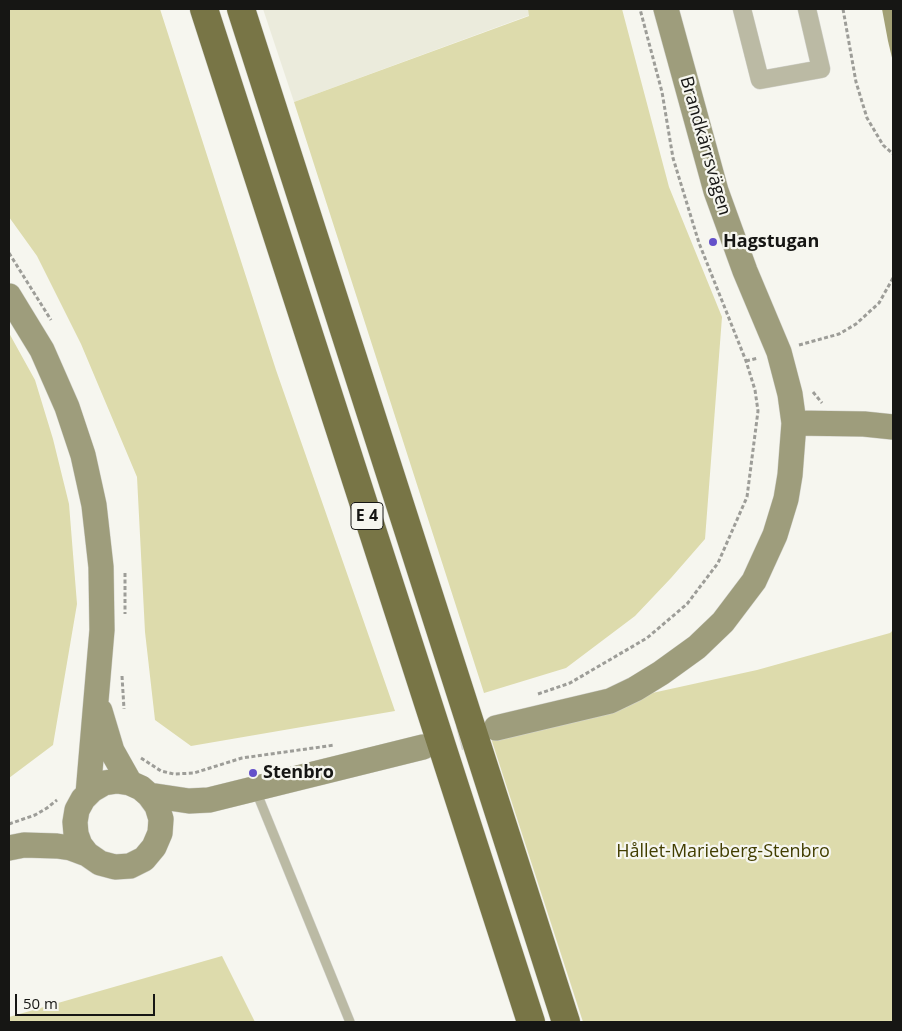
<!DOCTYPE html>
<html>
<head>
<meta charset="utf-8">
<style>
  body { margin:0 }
  #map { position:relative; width:902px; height:1031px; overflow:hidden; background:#f6f6ef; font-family:"Open Sans",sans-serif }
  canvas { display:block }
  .frame { position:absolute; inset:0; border:10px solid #161614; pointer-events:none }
  .scale { position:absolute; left:15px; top:994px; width:140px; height:22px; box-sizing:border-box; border:2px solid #161614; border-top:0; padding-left:6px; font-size:15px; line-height:18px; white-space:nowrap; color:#161614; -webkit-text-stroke:4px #f6f6ef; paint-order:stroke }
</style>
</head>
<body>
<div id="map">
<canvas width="902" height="1031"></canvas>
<div class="frame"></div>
<div class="scale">50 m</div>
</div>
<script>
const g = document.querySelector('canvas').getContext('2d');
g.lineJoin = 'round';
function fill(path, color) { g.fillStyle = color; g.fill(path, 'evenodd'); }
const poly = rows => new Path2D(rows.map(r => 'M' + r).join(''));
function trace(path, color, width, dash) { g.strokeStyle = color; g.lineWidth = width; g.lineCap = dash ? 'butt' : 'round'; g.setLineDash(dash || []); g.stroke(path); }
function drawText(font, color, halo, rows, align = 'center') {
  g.font = font + ' "Open Sans",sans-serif'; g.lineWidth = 4.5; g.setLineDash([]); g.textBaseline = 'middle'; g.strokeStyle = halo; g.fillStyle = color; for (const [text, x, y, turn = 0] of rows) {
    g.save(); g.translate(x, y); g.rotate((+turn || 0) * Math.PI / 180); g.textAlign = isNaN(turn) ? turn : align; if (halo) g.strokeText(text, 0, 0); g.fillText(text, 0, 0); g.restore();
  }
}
fill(poly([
  [263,9,528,9,530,15,294,102]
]), '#ebebdc');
fill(poly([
  [9,9,160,9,276,370,395,711,191,746,155,720,145,632,137,477,81,344,37,256,9,217],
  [528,9,622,9,669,187,722,317,705,539,671,578,635,616,566,668,484,693,294,102,529,16],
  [9,333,35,380,53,439,69,504,77,604,53,745,9,778],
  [893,630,893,1022,583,1022,488,729,757,670,890,633],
  [222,956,255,1022,9,1022,9,1017]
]), '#dddbac');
trace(poly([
  [423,747,494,729]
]), '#d4d4ce', 25, [25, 12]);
const lane = poly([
  [256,791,350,1022]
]);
const street = poly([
  [742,9,760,80,821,69,807,9]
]);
const secondary = poly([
  [9,296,42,350,67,407,83,455,94,505,101,567,102,630,88,794],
  [794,423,864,424,893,427],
  [100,711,112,751,130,783],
  [496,728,610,701,635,689,661,673,697,647,723,622,754,581,775,535,786,499,790,475,794,423,790,394,779,352,745,271,716,191,666,9],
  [149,795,189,801,209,800,423,747],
  [9,848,24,845,57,846,71,848,87,854,100,863,115,867,130,866,144,859,154,847,160,833,161,819,157,806,149,795,141,788,130,783,117,781,104,783,92,790,83,799,77,810,75,822,76,834,80,845,87,854]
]);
const highway = poly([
  [204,9,531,1022],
  [241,9,566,1022]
]);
trace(lane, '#d2d2cc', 10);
trace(street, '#d2d2cc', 19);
trace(secondary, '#d2d2cc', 26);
trace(highway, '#d2d2cc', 29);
trace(poly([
  [843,9,856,82,867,118,883,145,893,154],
  [9,253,51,320],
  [799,345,839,334,856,324,879,303,893,278],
  [746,361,758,358],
  [813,392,822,403],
  [125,573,125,614],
  [122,676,124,709],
  [538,694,570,683,647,638,687,604,718,563,747,497,758,411,755,390,746,361,699,243,673,158,662,92,640,9],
  [141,758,161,771,174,774,194,773,242,758,335,745],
  [9,824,35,815,47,808,57,800]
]), '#9d9d98', 3, [4, 2.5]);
trace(lane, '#bbbaa4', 9);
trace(street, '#bbbaa4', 18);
trace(secondary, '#9e9d7c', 25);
trace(highway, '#787546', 28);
fill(poly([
  [882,9,893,9,893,62,888,41]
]), '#a2a075');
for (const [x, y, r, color] of [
  [713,242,5,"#6451ca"],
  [253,773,5,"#6451ca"]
]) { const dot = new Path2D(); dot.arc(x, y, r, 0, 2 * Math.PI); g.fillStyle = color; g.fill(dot); trace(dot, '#f6f6ef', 2); }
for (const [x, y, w] of [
  [367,516,32]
]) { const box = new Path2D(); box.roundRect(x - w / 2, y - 13.5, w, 27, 4); g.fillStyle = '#f6f6ef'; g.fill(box); trace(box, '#161614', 1); }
drawText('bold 16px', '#161614', null, [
  ["E 4",367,516]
]);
drawText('18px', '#161614', '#f6f6ef', [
  ["Brandkärrsvägen",705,146,74]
]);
drawText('bold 18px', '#161614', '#f6f6ef', [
  ["Hagstugan",723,242],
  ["Stenbro",263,773]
], 'left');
drawText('18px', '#423e00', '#f6f6ef', [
  ["Hållet-Marieberg-Stenbro",723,852]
]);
</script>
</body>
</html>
